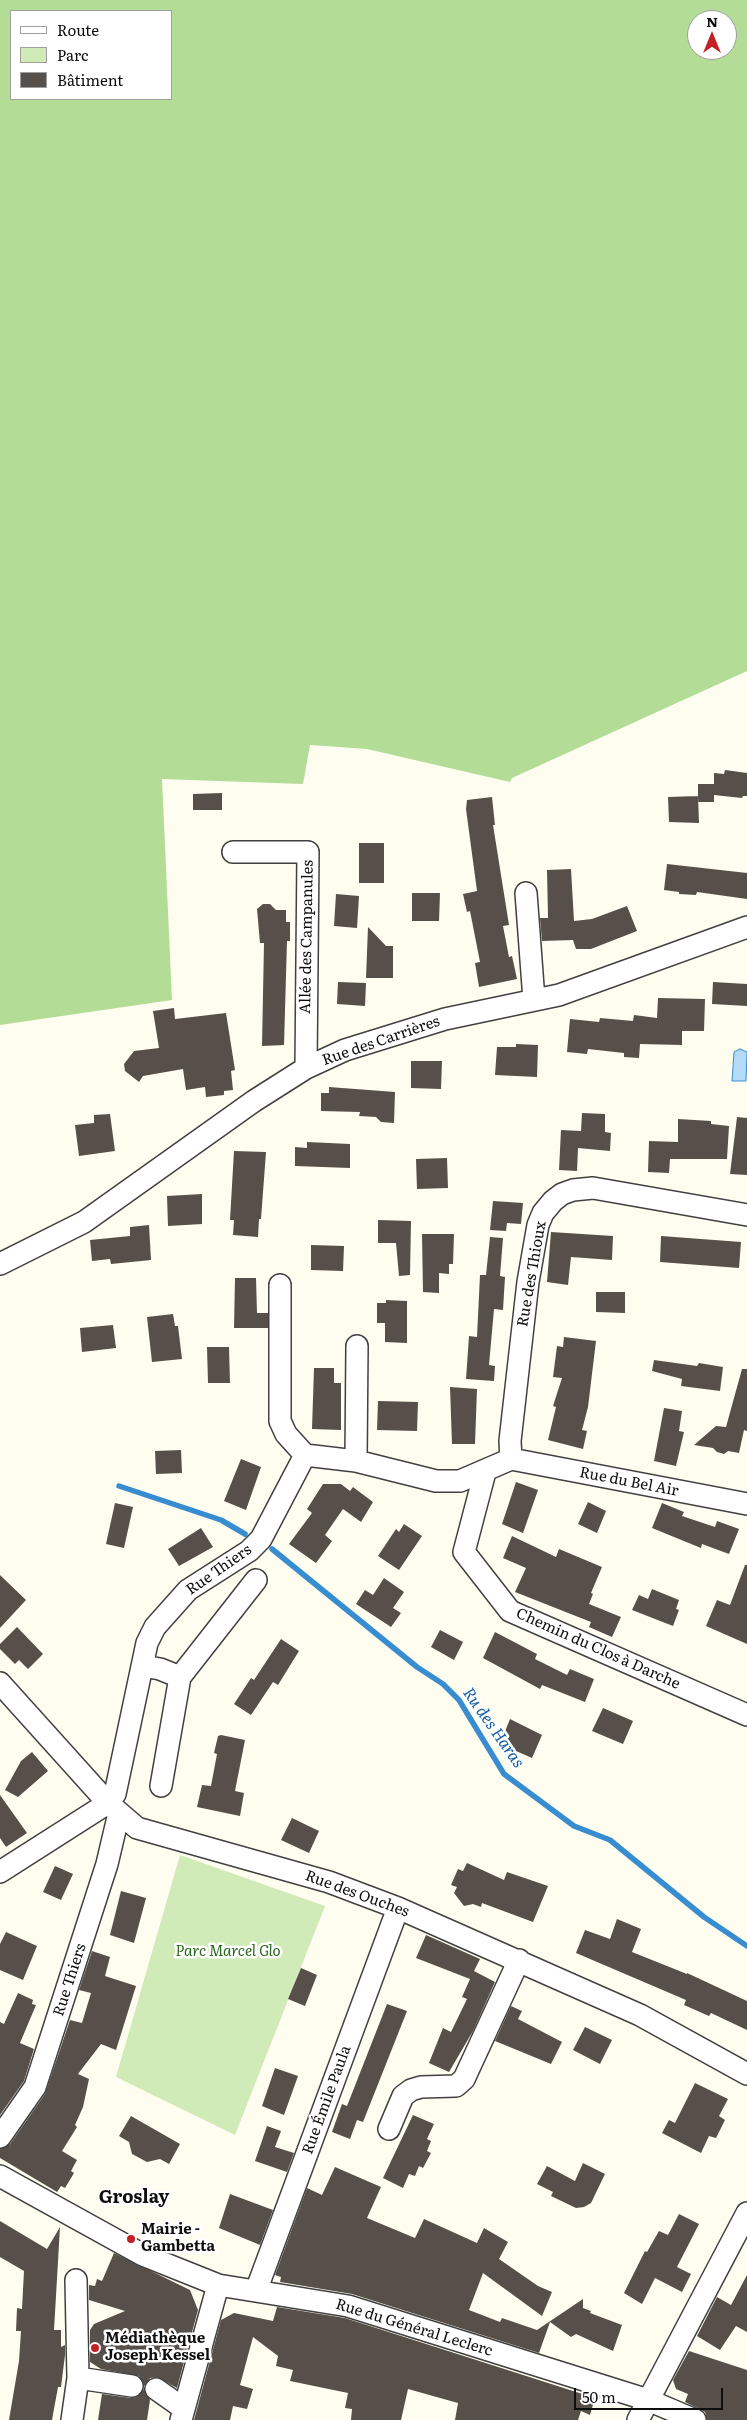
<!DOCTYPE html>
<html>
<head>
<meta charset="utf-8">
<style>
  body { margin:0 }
  #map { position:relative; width:747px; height:2420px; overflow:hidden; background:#fffdef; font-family:Literata,serif }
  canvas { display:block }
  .legend { position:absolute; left:10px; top:10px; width:162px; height:90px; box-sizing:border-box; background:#fff; border:1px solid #9f9f9f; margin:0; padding:6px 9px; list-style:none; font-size:15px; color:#0e0e0e }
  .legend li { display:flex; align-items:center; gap:10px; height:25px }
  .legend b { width:25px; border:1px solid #9f9f9f }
  .north { position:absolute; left:687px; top:10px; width:50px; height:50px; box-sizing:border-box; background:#fff; border:1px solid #9f9f9f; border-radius:50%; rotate:0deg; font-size:14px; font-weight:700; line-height:20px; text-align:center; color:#0e0e0e }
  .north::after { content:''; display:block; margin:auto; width:18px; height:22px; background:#c22224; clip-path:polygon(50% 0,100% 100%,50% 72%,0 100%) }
  .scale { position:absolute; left:574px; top:2388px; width:149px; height:22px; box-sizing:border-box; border:2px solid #0e0e0e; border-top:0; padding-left:6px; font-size:15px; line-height:18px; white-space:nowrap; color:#0e0e0e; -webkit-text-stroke:4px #fff; paint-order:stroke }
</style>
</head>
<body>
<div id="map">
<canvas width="747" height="2420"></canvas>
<ul class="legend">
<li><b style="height:6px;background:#fff"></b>Route</li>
<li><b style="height:14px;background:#d0eab8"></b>Parc</li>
<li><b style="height:14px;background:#57504a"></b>Bâtiment</li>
</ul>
<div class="north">N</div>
<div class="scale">50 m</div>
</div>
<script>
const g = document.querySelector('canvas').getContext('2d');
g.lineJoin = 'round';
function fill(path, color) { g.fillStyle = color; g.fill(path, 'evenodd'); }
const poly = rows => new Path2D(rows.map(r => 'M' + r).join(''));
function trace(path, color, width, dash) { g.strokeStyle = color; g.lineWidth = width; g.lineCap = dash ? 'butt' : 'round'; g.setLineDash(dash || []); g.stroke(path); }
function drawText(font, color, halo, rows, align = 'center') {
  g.font = font + ' Literata,serif'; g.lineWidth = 5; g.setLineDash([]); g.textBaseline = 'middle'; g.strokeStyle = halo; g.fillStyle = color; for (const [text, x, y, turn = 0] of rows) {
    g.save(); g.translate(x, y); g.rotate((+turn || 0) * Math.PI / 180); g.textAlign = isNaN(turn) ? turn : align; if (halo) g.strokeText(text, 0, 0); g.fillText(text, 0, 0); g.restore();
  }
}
fill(poly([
  [180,1855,325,1906,235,2135,116,2077]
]), '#d0eab8');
fill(poly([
  [0,0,747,0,747,671,512,778,510,782,367,749,310,745,303,784,162,779,172,1000,0,1025],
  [11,11,171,11,171,99,11,99],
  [697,20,727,20,727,50,697,50]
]), '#b3dc97');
const water = poly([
  [740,1049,747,1052,746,1081,732,1081,734,1052,740,1049]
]);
fill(water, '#b3dbf8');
trace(water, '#388dd0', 1);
trace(poly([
  [119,1486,221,1520,245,1534],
  [272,1549,417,1667,443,1684,459,1700,504,1774,574,1826,610,1840,704,1917,747,1946]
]), '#388dd0', 5.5);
fill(poly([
  [725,770,747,773,747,796,743,796,742,798,714,795,714,802,698,802,698,784,714,784,714,773,724,774],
  [222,793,222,810,193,810,193,794],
  [698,796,699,823,669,822,668,797],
  [492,797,495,825,493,825,509,925,503,926,509,957,512,956,517,979,479,987,475,963,480,962,470,911,467,912,463,894,477,891,466,809,467,800],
  [359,843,384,843,384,883,359,883],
  [667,864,747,873,747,899,697,892,696,895,679,894,679,892,664,890],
  [571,869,574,921,592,919,627,906,637,931,591,949,576,949,573,940,542,941,540,918,548,918,547,870],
  [412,893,440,893,439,921,412,921],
  [336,894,359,896,357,928,334,926],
  [263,904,270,904,276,910,286,910,286,922,290,922,290,941,287,941,284,1045,262,1046,264,943,260,943,257,909],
  [368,927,386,946,393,946,393,978,366,978],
  [338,982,366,983,365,1006,337,1004],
  [713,982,747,984,747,1006,712,1004],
  [658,998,705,999,704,1031,682,1031,682,1045,640,1044,639,1058,624,1057,624,1053,588,1049,587,1054,567,1052,570,1019,599,1022,600,1018,633,1021,634,1015,657,1018],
  [174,1008,175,1019,226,1013,235,1070,231,1071,233,1090,224,1091,224,1095,206,1097,205,1087,186,1090,183,1069,143,1076,139,1082,125,1071,124,1064,134,1051,159,1048,153,1011],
  [516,1044,538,1045,537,1077,495,1075,497,1047,516,1047],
  [411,1061,442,1061,441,1089,411,1088],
  [329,1087,395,1092,394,1123,381,1122,376,1117,359,1116,360,1112,321,1111,321,1093,329,1093],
  [582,1113,605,1114,605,1132,611,1133,610,1151,578,1148,577,1171,559,1170,561,1130,581,1131],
  [110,1114,115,1151,79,1156,75,1125,94,1123,94,1115],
  [737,1117,747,1118,747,1175,730,1174],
  [678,1119,711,1121,711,1124,729,1126,727,1159,670,1159,669,1173,648,1172,649,1141,678,1142],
  [307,1142,350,1144,350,1168,295,1166,295,1147,307,1148],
  [234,1151,266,1152,261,1219,259,1219,258,1237,233,1235,234,1220,230,1220],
  [447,1158,448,1188,417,1189,416,1159],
  [202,1194,202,1224,168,1226,167,1196],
  [493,1201,523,1203,521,1224,507,1223,506,1231,490,1230],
  [378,1220,411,1221,410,1275,399,1276,396,1243,378,1243],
  [149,1225,151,1260,111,1264,110,1259,92,1261,90,1240,130,1236,130,1227],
  [551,1232,613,1236,612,1260,571,1257,568,1285,547,1282],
  [422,1234,454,1234,453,1264,449,1264,449,1274,439,1273,439,1293,423,1292],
  [661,1236,741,1242,739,1268,660,1262],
  [490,1237,503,1238,500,1276,505,1277,503,1310,494,1309,489,1365,495,1366,494,1381,466,1379,469,1336,477,1337,480,1275,486,1275],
  [311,1245,344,1246,343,1271,311,1270],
  [235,1278,256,1278,257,1313,268,1313,268,1328,234,1328],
  [596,1292,625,1292,625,1313,596,1312],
  [386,1300,407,1301,407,1343,385,1342,385,1323,377,1323,377,1303,386,1303],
  [173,1314,175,1326,178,1326,182,1359,152,1362,147,1317],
  [113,1325,116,1348,82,1352,80,1328],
  [564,1337,596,1341,588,1407,582,1430,587,1431,583,1449,548,1440,556,1407,553,1406,562,1378,553,1377,557,1346,563,1347],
  [207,1347,229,1347,230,1383,208,1383],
  [654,1360,697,1366,699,1363,723,1367,720,1391,681,1386,682,1379,652,1371],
  [314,1368,334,1368,334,1383,341,1383,341,1430,312,1429],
  [742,1369,747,1369,747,1431,744,1430,739,1453,728,1451,724,1454,717,1452,713,1448,694,1445,716,1426,726,1427],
  [450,1387,477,1389,475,1444,452,1444],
  [378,1401,418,1402,417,1431,377,1430],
  [664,1408,682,1411,679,1431,684,1432,676,1466,654,1461],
  [181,1450,182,1473,156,1474,155,1451],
  [241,1459,261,1467,246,1510,224,1501],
  [516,1482,538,1490,523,1533,502,1524],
  [323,1484,341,1484,350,1491,353,1487,373,1502,361,1522,343,1509,325,1535,332,1541,316,1563,289,1544,312,1513,307,1509],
  [588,1502,606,1511,597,1533,578,1524],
  [115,1503,133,1507,124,1548,106,1544],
  [662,1503,684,1512,682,1516,715,1527,717,1521,739,1529,729,1554,702,1544,701,1548,652,1528],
  [404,1524,422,1536,399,1570,378,1556,396,1529,399,1532],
  [201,1528,213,1547,179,1566,168,1549],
  [512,1536,556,1557,559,1549,602,1567,591,1593,593,1594,589,1604,621,1617,612,1637,589,1627,591,1622,515,1592,526,1568,503,1558],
  [745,1565,747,1565,747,1644,706,1626,717,1600,730,1605],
  [0,1575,26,1600,0,1628],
  [384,1578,404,1592,393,1608,401,1613,391,1627,356,1604,365,1590,373,1595],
  [652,1589,679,1600,676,1609,679,1610,673,1626,632,1610,639,1595,648,1599],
  [17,1627,43,1654,28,1669,19,1660,15,1664,0,1649,0,1644],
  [440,1630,463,1642,454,1660,431,1647],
  [495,1632,537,1654,535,1659,567,1675,570,1669,594,1679,585,1702,542,1685,540,1689,483,1658],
  [281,1639,299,1651,278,1685,273,1682,251,1715,234,1704,251,1678,254,1680],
  [603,1708,633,1721,623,1744,592,1731],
  [510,1719,542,1735,532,1758,500,1744],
  [221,1735,245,1740,235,1791,244,1793,240,1816,197,1807,202,1785,211,1786,217,1754,214,1753,218,1736],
  [32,1752,48,1771,18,1797,5,1790,21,1761],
  [0,1795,27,1833,6,1847,0,1838],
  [292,1818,319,1831,309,1853,281,1840],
  [467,1863,504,1880,507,1872,548,1886,533,1922,482,1903,481,1907,473,1904,464,1906,454,1893,457,1887,451,1885,458,1869,463,1871],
  [55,1866,73,1874,61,1900,43,1892],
  [121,1891,146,1898,134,1943,110,1935],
  [617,1919,641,1929,632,1952,687,1974,687,1973,747,2001,747,2030,711,2013,709,2016,684,2005,686,2000,576,1953,585,1930,610,1939],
  [6,1932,37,1946,23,1980,0,1970,0,1944],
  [426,1935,480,1959,474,1971,495,1982,473,2031,449,2072,429,2063,443,2028,451,2032,467,1999,462,1997,470,1979,416,1958],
  [92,1951,110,1957,105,1976,136,1986,116,2050,101,2044,78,2074,89,2079,83,2107,75,2125,77,2127,62,2151,77,2160,71,2171,74,2173,65,2188,61,2186,57,2192,0,2158,0,2149,10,2144,45,2094,70,2020,82,2023,91,1993,79,1990],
  [301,1968,317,1975,305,2006,288,1999],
  [18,1993,33,2000,32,2004,36,2005,20,2043,34,2049,24,2081,0,2115,0,2022,4,2024],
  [387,2004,407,2011,363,2122,357,2120,350,2139,332,2132,342,2104,347,2106],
  [511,2006,522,2011,518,2019,562,2042,551,2064,495,2041],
  [585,2027,612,2040,600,2064,573,2050],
  [275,2068,298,2076,284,2115,262,2106],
  [695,2083,728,2099,719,2116,725,2120,716,2138,709,2136,701,2153,662,2133,669,2120,675,2123],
  [413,2115,434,2124,427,2139,431,2141,427,2151,431,2153,423,2168,419,2166,415,2176,409,2174,403,2188,383,2178],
  [131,2116,180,2144,169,2164,160,2159,147,2162,132,2154,129,2142,119,2136],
  [267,2126,281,2131,275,2147,294,2153,287,2172,255,2161],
  [583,2163,605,2174,591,2203,584,2207,576,2208,551,2196,553,2192,537,2184,547,2166,575,2181],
  [335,2167,381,2187,367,2218,415,2238,424,2219,477,2243,484,2228,508,2242,499,2259,538,2286,552,2292,542,2316,483,2273,469,2310,500,2322,502,2318,537,2330,583,2299,583,2308,591,2311,590,2313,622,2325,613,2351,576,2334,571,2337,550,2322,539,2353,352,2294,280,2282,281,2277,275,2275,307,2188,322,2195],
  [230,2194,273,2210,260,2245,219,2228],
  [679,2214,699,2224,677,2267,691,2274,682,2292,655,2278,642,2304,624,2293,645,2251,647,2252,659,2231,668,2235],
  [0,2221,47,2249,60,2227,54,2330,61,2330,61,2347,65,2345,65,2355,61,2387,58,2387,52,2420,9,2420,19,2361,21,2331,16,2331,17,2308,22,2309,24,2271,0,2257],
  [114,2253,190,2290,198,2310,177,2388,157,2377,150,2378,144,2386,139,2376,101,2369,90,2362,90,2330,94,2324,125,2311,89,2300,89,2285,95,2286,97,2279,102,2281],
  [747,2275,747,2332,736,2326,720,2350,697,2336,717,2297,731,2305],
  [277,2307,345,2318,595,2398,590,2415,581,2411,578,2420,455,2420,458,2403,408,2389,401,2420,351,2420,352,2409,345,2408,348,2393,290,2381,293,2370,276,2366,278,2356,253,2337,240,2385,253,2389,247,2409,233,2406,230,2420,194,2420,221,2320,234,2313,273,2321],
  [689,2351,747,2370,747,2420,707,2420,705,2412,685,2402,688,2394,676,2389,673,2380],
  [144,2389,150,2400,147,2420,98,2420,102,2394,131,2398,137,2397]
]), '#57504a');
const minor = poly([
  [233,852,308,852,306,1068],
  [526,893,534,1000],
  [0,1264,84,1222,254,1101,306,1068,345,1050,445,1019,559,995,747,927],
  [280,1285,280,1421,286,1434,305,1455],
  [511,1459,510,1441,528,1282,538,1225,543,1213,553,1201,562,1194,573,1190,593,1188,747,1215],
  [511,1459,747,1504],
  [356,1461,357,1346],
  [485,1472,464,1552,510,1611,747,1715],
  [143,1666,160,1669,180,1677,256,1580],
  [0,1683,108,1803,137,1828,329,1882,398,1908,640,2015,747,2074],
  [161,1786,180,1677],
  [0,1872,108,1803,115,1794,147,1643,155,1627,188,1590,249,1551,261,1539,305,1455,356,1461,436,1481,460,1481,511,1459],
  [389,2129,403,2096,411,2090,421,2087,456,2086,464,2079,519,1960],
  [0,2137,35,2087,107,1864,119,1813],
  [0,2176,143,2255,218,2285,348,2306,648,2400,695,2420],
  [256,2291,398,1908],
  [78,2378,132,2386],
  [156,2389,183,2408],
  [72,2420,78,2378,76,2280],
  [181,2420,218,2285],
  [638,2420,747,2213]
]);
trace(minor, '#414141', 24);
trace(minor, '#fff', 21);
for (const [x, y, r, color] of [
  [131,2239,5,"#c22224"],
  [95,2348,5,"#c22224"]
]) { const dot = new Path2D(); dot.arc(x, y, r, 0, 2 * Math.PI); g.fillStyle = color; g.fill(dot); trace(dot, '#fff', 2); }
drawText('15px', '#0e0e0e', '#fff', [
  ["Allée des Campanules",307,937,-89],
  ["Rue des Carrières",381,1041,-19],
  ["Rue des Thioux",532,1274,-80],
  ["Rue du Bel Air",629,1482,11],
  ["Rue Thiers",219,1570,-35],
  ["Chemin du Clos à Darche",598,1649,24],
  ["Rue des Ouches",357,1894,20],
  ["Rue Thiers",70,1980,-72],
  ["Rue Émile Paula",327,2100,-70],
  ["Rue du Général Leclerc",414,2328,17]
]);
drawText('italic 15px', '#29681c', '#fff', [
  ["Parc Marcel Glo",228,1952]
]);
drawText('bold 15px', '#0e0e0e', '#fff', [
  ["Mairie -",141,2230],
  ["Gambetta",141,2247],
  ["Médiathèque",105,2339],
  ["Joseph Kessel",105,2356]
], 'left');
drawText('italic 16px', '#145fa3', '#fff', [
  ["Ru des Haras",493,1728,55]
]);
drawText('bold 18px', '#0e0e0e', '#fff', [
  ["Groslay",134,2198]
]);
</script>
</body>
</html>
